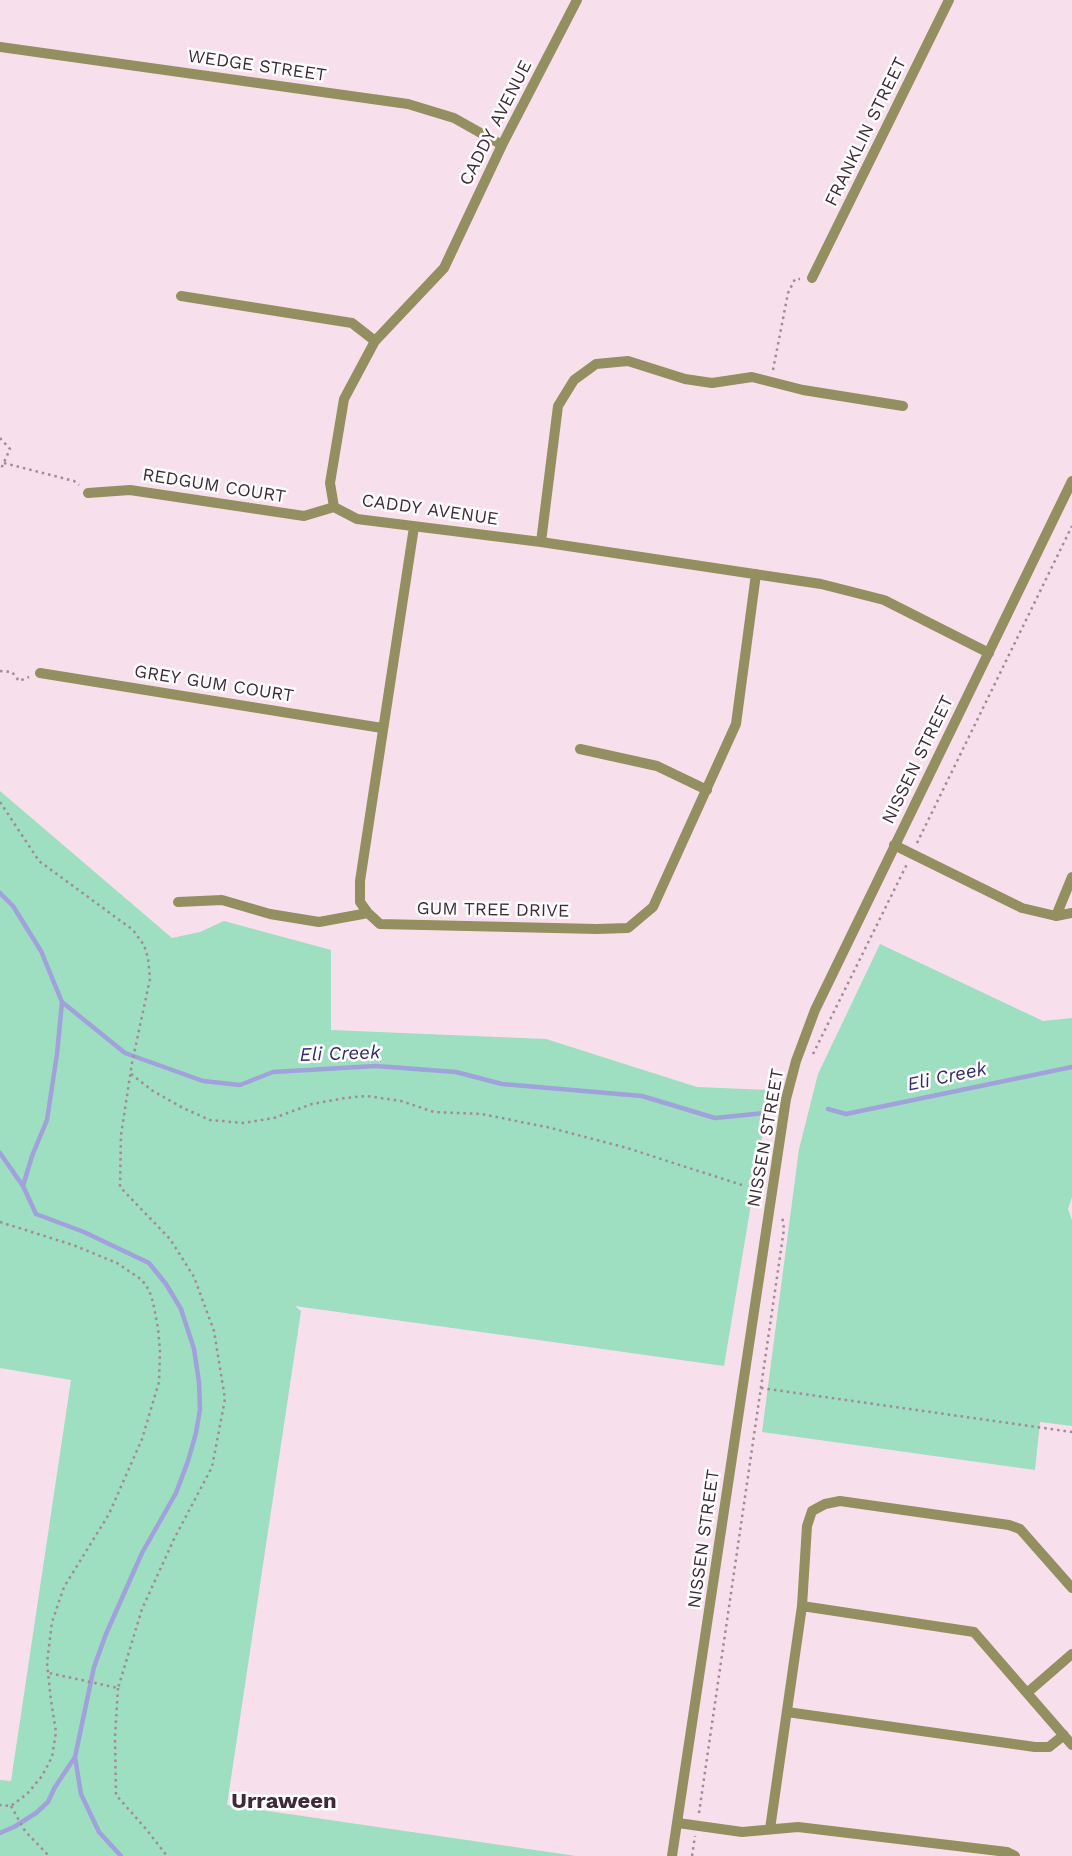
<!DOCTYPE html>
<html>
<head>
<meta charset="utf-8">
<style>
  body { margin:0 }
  canvas { display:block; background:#f8dfec }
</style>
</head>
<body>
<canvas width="1072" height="1856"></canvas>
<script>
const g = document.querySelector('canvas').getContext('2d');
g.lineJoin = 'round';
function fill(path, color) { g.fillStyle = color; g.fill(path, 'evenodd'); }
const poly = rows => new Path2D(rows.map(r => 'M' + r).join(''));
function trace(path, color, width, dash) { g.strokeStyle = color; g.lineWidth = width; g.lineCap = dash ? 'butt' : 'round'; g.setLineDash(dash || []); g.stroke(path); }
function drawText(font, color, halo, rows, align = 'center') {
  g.font = font + ' "Work Sans",sans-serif'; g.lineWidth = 5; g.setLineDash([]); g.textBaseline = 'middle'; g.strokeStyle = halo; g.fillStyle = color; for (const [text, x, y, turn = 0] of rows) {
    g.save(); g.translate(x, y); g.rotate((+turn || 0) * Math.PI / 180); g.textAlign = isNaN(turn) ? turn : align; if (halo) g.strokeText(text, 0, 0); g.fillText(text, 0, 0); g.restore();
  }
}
fill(poly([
  [0,791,172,938,200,932,224,921,331,950,331,1030,546,1039,697,1087,770,1090,724,1366,295,1306,301,1311,227,1805,576,1856,0,1856,0,1780,11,1781,71,1380,0,1368],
  [880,944,1043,1021,1072,1018,1072,1197,1068,1209,1072,1220,1072,1426,1040,1422,1035,1470,762,1432,799,1149,818,1074]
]), '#9edec1');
trace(poly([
  [0,893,13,906,41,951,62,1002,125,1053,203,1081,240,1085,273,1072,376,1066,456,1072,502,1084,642,1096,715,1118,765,1113],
  [62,1002,57,1054,47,1120,32,1156,23,1186,36,1214,84,1232,149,1263,166,1284,181,1309,194,1349,199,1382,200,1409,196,1433,188,1461,176,1493,142,1553,106,1634,94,1667,75,1757,81,1794,99,1832,121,1856],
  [828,1109,846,1114,1072,1067],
  [0,1153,23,1186],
  [0,1833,14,1827,36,1813,48,1802,55,1787,75,1757]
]), '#a1a1dc', 4.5);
trace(poly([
  [773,370,788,293,795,279,800,279],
  [0,438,10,449,0,471],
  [4,463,74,481,79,485],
  [0,671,12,672,19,681,29,677],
  [0,802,39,861,133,930,144,945,148,958,150,979,132,1063,121,1135,120,1187,170,1239,194,1277,214,1331,225,1399,212,1467,174,1539,142,1609,118,1688,49,1673],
  [917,843,1072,526],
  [813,1054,907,864],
  [131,1074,153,1091,183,1108,210,1120,243,1123,274,1118,312,1104,345,1098,367,1096,401,1101,434,1112,482,1114,551,1128,627,1148,745,1186],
  [0,1222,73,1245,117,1263,142,1280,149,1290,153,1302,158,1328,160,1351,159,1382,142,1439,109,1514,64,1587,52,1622,47,1663,51,1701,56,1732,52,1757,42,1776,27,1794,11,1806,0,1805],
  [761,1388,1072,1432],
  [118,1688,115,1737,116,1795,146,1829,167,1856],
  [11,1806,25,1831,49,1856],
  [699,1813,784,1229,782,1215],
  [692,1856,695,1836]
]), '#a28a97', 2.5, [2.5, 4]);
trace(poly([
  [577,0,502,145,444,268,375,341,344,399,330,483,334,507,357,519,541,542,821,584,884,600,989,653],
  [0,47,408,104,454,118,502,145],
  [812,278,949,0],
  [181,296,352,323,375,341],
  [88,493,130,490,304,516,334,507],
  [414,527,360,881,360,902,368,913,380,924,597,929,628,928,653,907,736,724,756,574],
  [541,542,558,406,574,380,596,364,628,361,685,379,712,383,752,377,803,390,903,406],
  [40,673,382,728],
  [580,749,657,766,707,790],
  [894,845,1022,908,1056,916,1072,913],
  [178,902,222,900,270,914,319,922,368,913],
  [1056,916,1072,877],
  [802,1606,974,1632,1072,1745],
  [1027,1693,1072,1654],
  [787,1712,1035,1747,1049,1747,1064,1735],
  [678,1823,742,1832,798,1827,1007,1852,1015,1856],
  [770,1829,802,1606,807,1526,812,1511,825,1504,840,1501,1009,1525,1020,1529,1072,1588]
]), '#938f60', 10);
trace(poly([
  [672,1856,786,1099,796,1061,815,1010,1072,481]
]), '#938f60', 10);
drawText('18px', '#412a37', '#fff', [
  ["WEDGE STREET",257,66,8],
  ["CADDY AVENUE",496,123,-63],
  ["FRANKLIN STREET",866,132,-64],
  ["REDGUM COURT",214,486,9],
  ["CADDY AVENUE",430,510,8],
  ["GREY GUM COURT",214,684,9],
  ["NISSEN STREET",918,760,-64],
  ["GUM TREE DRIVE",493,910,1],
  ["NISSEN STREET",766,1138,-80],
  ["NISSEN STREET",704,1539,-82]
]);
drawText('italic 19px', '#332a6f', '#fff', [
  ["Eli Creek",340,1054,-2],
  ["Eli Creek",947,1077,-12]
]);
drawText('bold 22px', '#412a37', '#fff', [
  ["Urraween",284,1802]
]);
</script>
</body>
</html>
